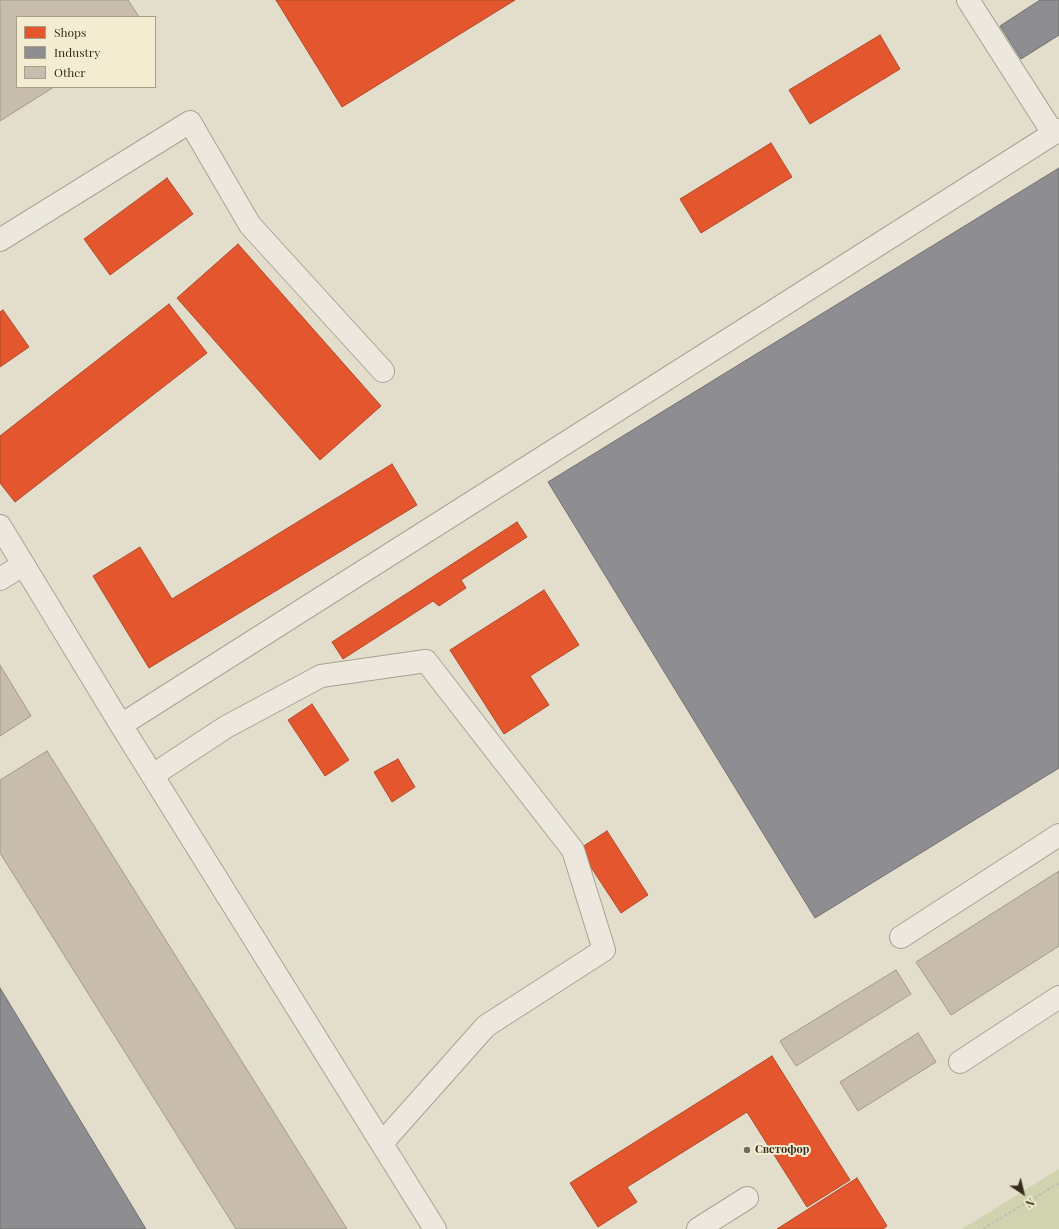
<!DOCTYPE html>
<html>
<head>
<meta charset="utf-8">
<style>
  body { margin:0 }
  #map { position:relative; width:1059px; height:1229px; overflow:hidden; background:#e3decc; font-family:"Playfair Display",serif }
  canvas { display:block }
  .legend { position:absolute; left:16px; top:16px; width:140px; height:72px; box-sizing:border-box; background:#f4ecd1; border:1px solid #a89f89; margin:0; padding:5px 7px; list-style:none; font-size:12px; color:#362b1e }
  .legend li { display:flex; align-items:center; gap:8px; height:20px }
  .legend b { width:20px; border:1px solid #a89f89 }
  .north { position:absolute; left:1003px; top:1173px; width:40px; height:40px; -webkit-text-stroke:3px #f4ecd1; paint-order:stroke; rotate:145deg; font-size:11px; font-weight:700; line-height:16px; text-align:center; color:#362b1e }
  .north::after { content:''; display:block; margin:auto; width:14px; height:18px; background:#362b1e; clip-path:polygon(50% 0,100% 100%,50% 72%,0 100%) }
</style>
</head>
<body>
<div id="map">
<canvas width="1059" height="1229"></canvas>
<ul class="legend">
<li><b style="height:11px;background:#e4572e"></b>Shops</li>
<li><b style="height:11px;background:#8d8d92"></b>Industry</li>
<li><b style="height:11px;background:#c7bcad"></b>Other</li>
</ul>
<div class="north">N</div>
</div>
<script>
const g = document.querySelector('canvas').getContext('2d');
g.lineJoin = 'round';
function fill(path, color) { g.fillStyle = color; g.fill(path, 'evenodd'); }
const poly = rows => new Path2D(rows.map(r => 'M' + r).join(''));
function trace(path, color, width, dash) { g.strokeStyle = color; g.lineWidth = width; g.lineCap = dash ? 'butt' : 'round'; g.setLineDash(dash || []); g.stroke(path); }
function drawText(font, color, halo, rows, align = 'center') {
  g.font = font + ' "Playfair Display",serif'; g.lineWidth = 4; g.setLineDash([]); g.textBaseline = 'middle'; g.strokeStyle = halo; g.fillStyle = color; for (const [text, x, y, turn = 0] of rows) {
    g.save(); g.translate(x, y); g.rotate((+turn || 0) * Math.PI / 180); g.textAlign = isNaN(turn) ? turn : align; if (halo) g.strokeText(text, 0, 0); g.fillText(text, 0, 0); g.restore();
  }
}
fill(poly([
  [1059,1169,1059,1229,962,1229]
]), '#d0d3ae');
const shops = poly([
  [276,0,515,0,342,107,276,0],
  [880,35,900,69,810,124,789,90,880,35],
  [771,143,792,177,701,233,680,199,771,143],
  [167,178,193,214,110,275,84,239,167,178],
  [238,244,381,406,320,460,177,298,238,244],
  [169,304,207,353,15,502,0,483,0,436,169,304],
  [3,310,29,347,0,367,0,312,3,310],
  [392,464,417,505,149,668,93,576,140,547,172,599,392,464],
  [517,522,527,537,461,580,466,588,439,606,433,601,343,659,332,642,517,522],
  [544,590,579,645,530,676,549,705,504,734,450,650,544,590],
  [312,704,349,760,325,776,288,720,312,704],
  [398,759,415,787,392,802,374,772,398,759],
  [607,831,648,895,621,913,579,849,607,831],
  [772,1056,850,1180,807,1207,747,1112,627,1187,637,1202,598,1227,570,1183,772,1056],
  [857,1178,887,1226,883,1229,777,1229,857,1178]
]);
fill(shops, '#e4572e');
trace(shops, '#b04a29', 1);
const industry = poly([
  [1040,0,1059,0,1059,35,1021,59,1000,26,1040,0],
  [1059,168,1059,768,815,918,548,482,1059,168],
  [0,988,146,1229,0,1229,0,988]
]);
fill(industry, '#8d8d92');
trace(industry, '#73706f', 1);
const building = poly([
  [0,0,128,0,139,17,17,17,17,87,54,87,0,121,0,0],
  [0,665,31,716,0,736,0,665],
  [47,751,347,1229,236,1229,0,853,0,780,47,751],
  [1059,871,1059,946,951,1015,916,962,1059,871],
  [896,970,911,994,796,1066,780,1041,896,970],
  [918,1033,936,1062,858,1111,840,1082,918,1033]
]);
fill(building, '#c7bcad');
trace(building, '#a39a8b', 1);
const minor = poly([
  [968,0,1053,133],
  [0,240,190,122,250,225,383,371],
  [0,526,121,725,435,1229],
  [0,579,23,565],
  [121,725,1059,130],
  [153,775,226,727,321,676,426,661,573,850,604,950,486,1026,382,1143],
  [901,937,1059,835],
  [960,1062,1059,997],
  [698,1229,747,1198]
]);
trace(minor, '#a8a295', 24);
trace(poly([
  [983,1229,1059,1183]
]), '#c4bfb4', 2.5, [3, 2]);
trace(minor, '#ece8dd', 22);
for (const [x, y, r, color] of [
  [747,1150,4,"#736a5b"]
]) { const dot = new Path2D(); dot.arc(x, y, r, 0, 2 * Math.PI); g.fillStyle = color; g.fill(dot); trace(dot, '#f4ecd1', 1.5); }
drawText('bold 11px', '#362b1e', '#f4ecd1', [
  ["Светофор",755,1150]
], 'left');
</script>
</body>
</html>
